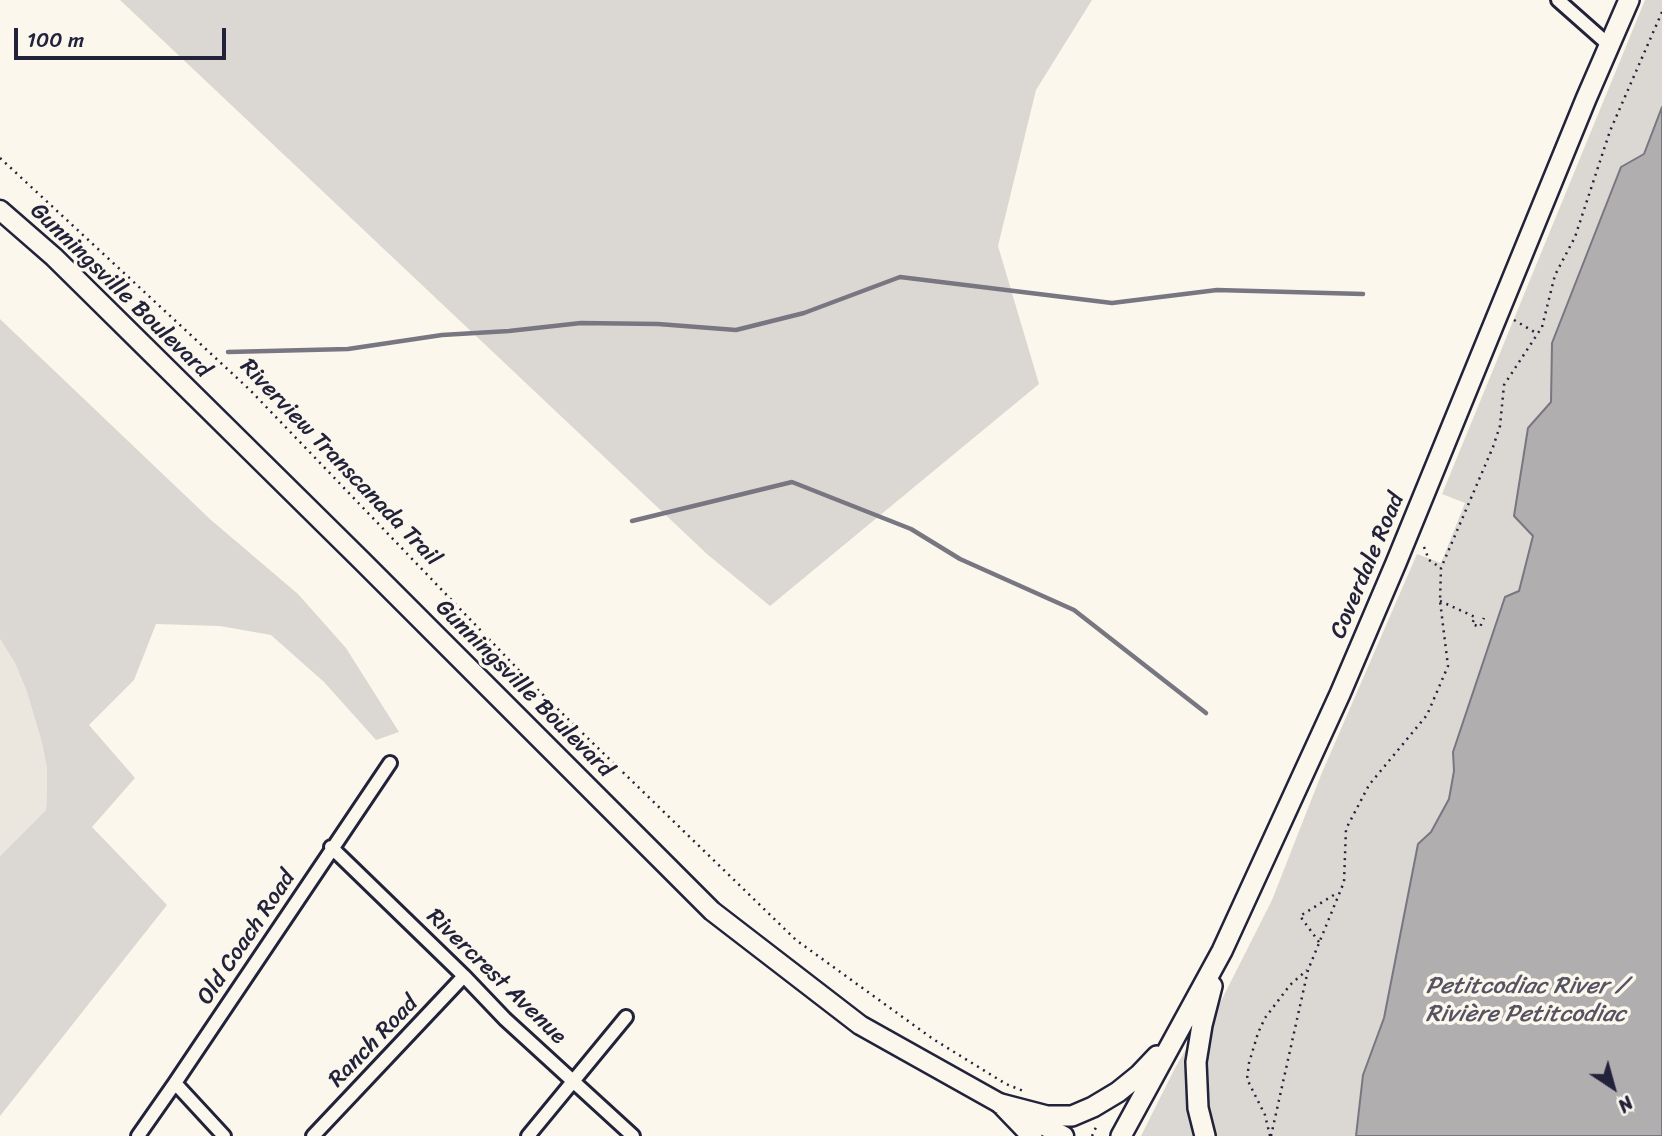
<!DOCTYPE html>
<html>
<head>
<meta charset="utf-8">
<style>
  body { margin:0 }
  #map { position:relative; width:1662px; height:1136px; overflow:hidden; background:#fbf7ec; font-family:Sriracha,sans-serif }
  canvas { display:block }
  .north { position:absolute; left:1578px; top:1052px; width:70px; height:70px; -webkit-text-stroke:5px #fbf7ec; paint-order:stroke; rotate:144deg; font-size:19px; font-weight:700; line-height:28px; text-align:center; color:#22223b }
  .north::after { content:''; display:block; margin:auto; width:24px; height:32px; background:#22223b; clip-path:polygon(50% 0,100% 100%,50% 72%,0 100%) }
  .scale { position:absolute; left:14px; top:28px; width:212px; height:32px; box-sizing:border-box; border:4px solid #22223b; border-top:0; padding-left:9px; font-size:21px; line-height:24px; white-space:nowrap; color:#22223b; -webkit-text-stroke:5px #fbf7ec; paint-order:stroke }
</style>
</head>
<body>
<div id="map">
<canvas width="1662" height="1136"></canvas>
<div class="north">N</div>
<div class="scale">100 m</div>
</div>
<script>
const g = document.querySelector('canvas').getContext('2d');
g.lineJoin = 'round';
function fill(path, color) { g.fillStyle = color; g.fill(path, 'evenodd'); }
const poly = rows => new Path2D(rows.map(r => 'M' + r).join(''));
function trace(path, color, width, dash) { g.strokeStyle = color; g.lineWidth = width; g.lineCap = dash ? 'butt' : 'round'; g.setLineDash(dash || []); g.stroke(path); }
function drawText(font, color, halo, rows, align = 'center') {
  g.font = font + ' Sriracha,sans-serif'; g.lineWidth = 7; g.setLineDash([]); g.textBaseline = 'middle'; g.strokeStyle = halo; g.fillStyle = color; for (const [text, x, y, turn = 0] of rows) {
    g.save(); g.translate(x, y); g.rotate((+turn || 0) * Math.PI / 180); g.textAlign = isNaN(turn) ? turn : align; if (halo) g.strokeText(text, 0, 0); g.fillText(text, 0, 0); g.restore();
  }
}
fill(poly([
  [0,639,15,663,27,692,42,743,47,768,47,790,46,810,0,856]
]), '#ebe7df');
fill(poly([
  [120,0,1092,0,1036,90,998,246,1039,384,770,606,707,554],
  [1645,0,1662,0,1662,107,1644,155,1552,343,1551,402,1528,428,1514,516,1533,536,1519,591,1505,597,1453,752,1454,771,1449,799,1431,832,1418,844,1384,1018,1363,1075,1356,1136,1215,1136,1207,1102,1205,1059,1210,1032,1216,1011,1272,900,1321,775,1417,554,1441,563,1465,503,1442,494],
  [0,319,211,520,298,594,346,648,399,732,376,740,324,682,271,635,220,626,156,624,134,680,89,725,135,778,92,827,167,905,0,1116,0,856,46,810,47,790,47,768,42,743,27,692,15,663,0,639],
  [1189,1044,1197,1136,1141,1136,1175,1068]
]), '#dbd8d3');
const water = poly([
  [1662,107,1662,1136,1356,1136,1363,1075,1384,1018,1418,844,1431,832,1449,799,1454,771,1453,752,1505,597,1519,591,1533,536,1514,516,1528,428,1551,402,1552,343,1621,167,1644,154,1662,107]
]);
fill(water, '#b1aeb0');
trace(water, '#787681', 2);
trace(poly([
  [228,352,348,349,442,335,509,331,581,323,658,324,736,330,804,313,900,277,1112,303,1217,290,1363,294],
  [632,521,792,482,911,529,960,559,1074,610,1206,713]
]), '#787681', 4.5);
const minor = poly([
  [1558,0,1610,46],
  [331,847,464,976,505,1019,633,1136],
  [175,1083,224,1136],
  [138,1136,175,1083,390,763],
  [313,1136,464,976],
  [528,1136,626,1017]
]);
const secondary = poly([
  [0,210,54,257,361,560,712,911,860,1025,1001,1104,1064,1136]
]);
const primary = poly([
  [1001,1104,1047,1116,1072,1116,1093,1107,1118,1092,1139,1075,1157,1056],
  [1002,1105,1032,1136],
  [1121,1136,1222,951,1340,694,1396,563,1586,99,1629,0],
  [1205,1136,1198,1108,1196,1062,1202,1025,1212,986]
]);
trace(minor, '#22223b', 18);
trace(secondary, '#22223b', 23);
trace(primary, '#22223b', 24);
trace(poly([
  [0,158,250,390,535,687,796,940,933,1039,1006,1084,1026,1092],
  [1514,320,1538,334],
  [1424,547,1429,560,1441,568],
  [1440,601,1475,617,1472,624,1480,627,1484,618],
  [1319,942,1300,916,1337,893],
  [1092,1136,1097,1125],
  [1270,1136,1265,1115,1247,1079,1249,1063,1258,1033,1265,1018,1290,985,1307,970],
  [1271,1136,1308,970,1344,882,1346,829,1369,785,1427,715,1448,666,1440,601,1441,568,1493,447,1500,426,1504,385,1542,327,1555,275,1575,237,1610,131,1662,12]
]), '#22223b', 2.5, [2, 5]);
trace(minor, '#fbf7ec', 12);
trace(secondary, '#fbf7ec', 18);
trace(primary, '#fbf7ec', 19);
drawText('23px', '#22223b', '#fbf7ec', [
  ["Gunningsville Boulevard",120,291,44],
  ["Riverview Transcanada Trail",340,463,46],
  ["Coverdale Road",1368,566,-67],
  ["Gunningsville Boulevard",524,689,45],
  ["Old Coach Road",247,938,-56],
  ["Rivercrest Avenue",496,977,44],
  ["Ranch Road",374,1042,-46]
]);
drawText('italic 24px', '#545364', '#fbf7ec', [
  ["Petitcodiac River /",1526,987],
  ["Rivière Petitcodiac",1526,1015]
]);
</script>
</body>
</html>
